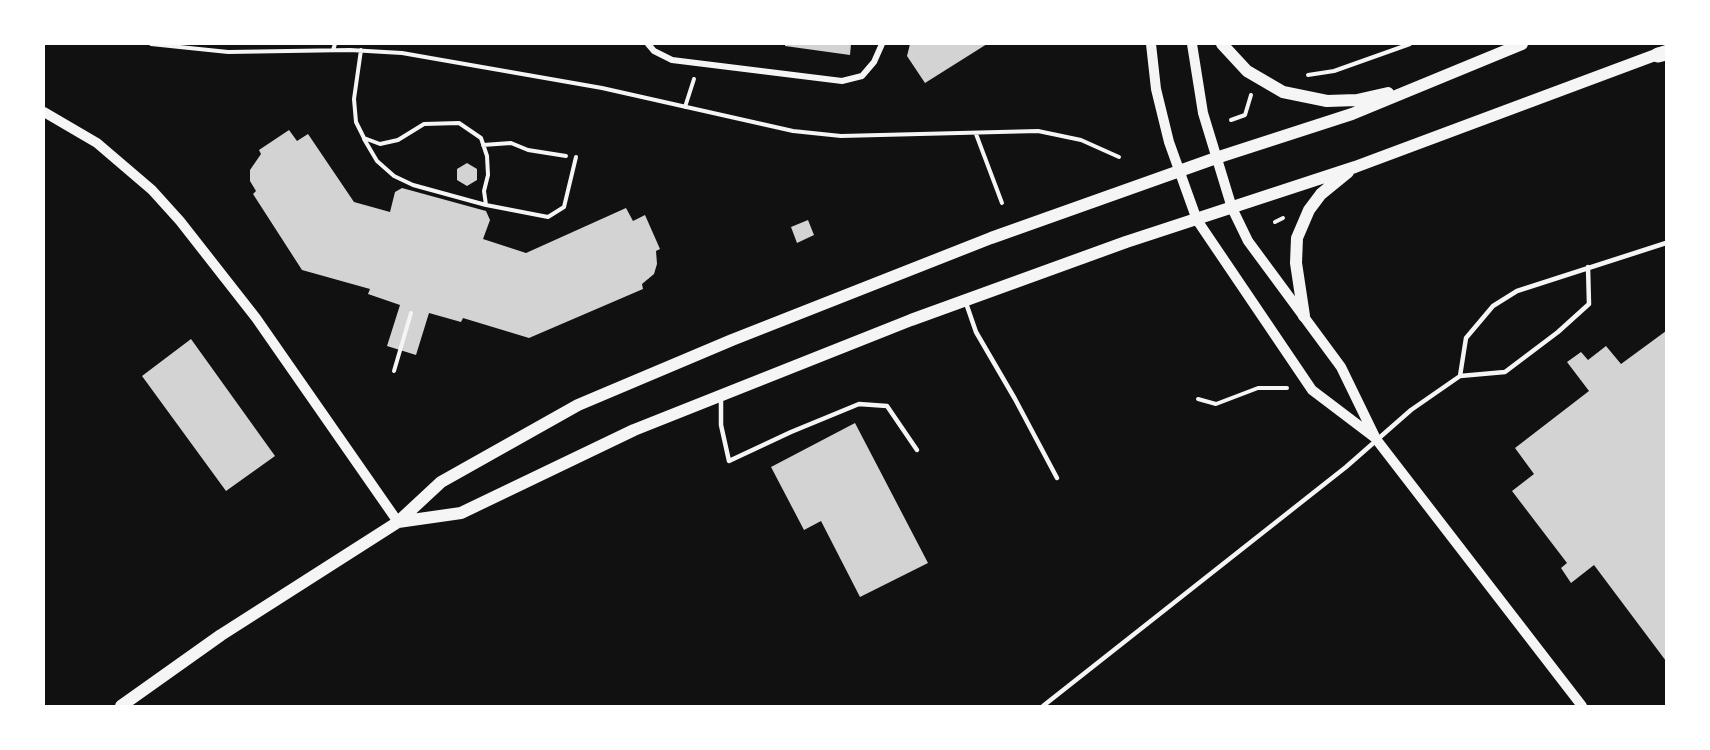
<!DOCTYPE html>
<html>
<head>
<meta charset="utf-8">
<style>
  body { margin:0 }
  #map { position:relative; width:1710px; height:750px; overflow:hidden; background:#111; font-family:"PT Serif",serif }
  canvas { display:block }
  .frame { position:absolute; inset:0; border:45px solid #fff; pointer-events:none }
</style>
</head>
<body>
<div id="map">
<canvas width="1710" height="750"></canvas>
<div class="frame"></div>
</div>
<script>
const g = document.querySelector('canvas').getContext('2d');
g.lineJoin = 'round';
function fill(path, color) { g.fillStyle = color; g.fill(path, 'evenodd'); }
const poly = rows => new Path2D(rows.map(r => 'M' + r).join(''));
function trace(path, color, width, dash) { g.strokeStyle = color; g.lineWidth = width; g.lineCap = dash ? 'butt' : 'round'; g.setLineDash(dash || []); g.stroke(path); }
fill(poly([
  [785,44,851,44,850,55,785,46],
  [910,44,987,44,925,83,907,56],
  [289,130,297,141,308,134,354,202,390,212,395,192,402,188,486,211,490,220,483,239,526,253,626,208,633,221,645,215,660,249,656,251,657,264,654,274,642,284,643,289,529,338,463,318,461,322,429,313,416,355,387,346,400,305,368,294,370,289,302,270,253,194,256,191,250,181,250,170,261,154,259,150],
  [467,163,477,169,477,180,467,186,457,180,457,169],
  [808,220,814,235,797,243,791,227],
  [1666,331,1666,661,1594,565,1571,583,1561,568,1567,563,1512,491,1534,474,1515,448,1589,391,1567,362,1581,352,1588,360,1606,346,1621,364],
  [191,339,275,456,226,491,142,376],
  [855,423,928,563,860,597,821,521,804,530,771,467]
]), '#d3d3d3');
trace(poly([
  [151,44,228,52,350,50,402,53,602,88,793,131,841,136,1038,131,1081,140,1119,157],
  [333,50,335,44],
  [361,50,354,99,356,122,364,138,380,144,398,140,424,124,459,123,481,138,487,156,488,175,484,191,486,205,548,217,564,207,576,157],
  [1308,75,1334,71,1410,44],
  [685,107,694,79],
  [1231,120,1245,115,1251,95],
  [976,134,1002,203],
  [364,139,377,161,394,176,413,185,486,205],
  [483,145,511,143,528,150,566,156],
  [1275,222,1283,218],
  [394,371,411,313],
  [1198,399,1216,404,1258,388,1287,388]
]), '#f5f5f5', 4);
trace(poly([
  [966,303,976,332,1015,399,1057,478],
  [1460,376,1466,338,1493,306,1517,291,1666,243],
  [721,398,721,425,729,461,791,432,859,404,887,406,917,450],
  [1043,706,1346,467,1411,410,1460,376,1505,372,1558,332,1589,304,1588,267]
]), '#f5f5f5', 4.5);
trace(poly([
  [648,44,654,51,672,60,842,81,862,76,874,62,882,44]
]), '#f5f5f5', 6);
trace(poly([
  [1151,44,1156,89,1169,142,1197,220,1312,390,1374,437],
  [1192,44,1203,113,1232,208,1248,241,1341,367,1376,439,1582,706],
  [44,112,97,143,152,190,180,221,256,318,398,522]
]), '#f5f5f5', 10);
trace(poly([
  [1222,44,1247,71,1283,92,1327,101,1357,100,1388,93],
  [1304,316,1296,263,1297,238,1309,210,1321,194,1348,172],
  [398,522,461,513,634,430,911,320,1126,242,1355,167,1666,51],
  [121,706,221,635,398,522,441,482,578,405,732,340,991,238,1216,158,1352,114,1522,44]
]), '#f5f5f5', 12);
trace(poly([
  [1658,55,1666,53]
]), '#f5f5f5', 15);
</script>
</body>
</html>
